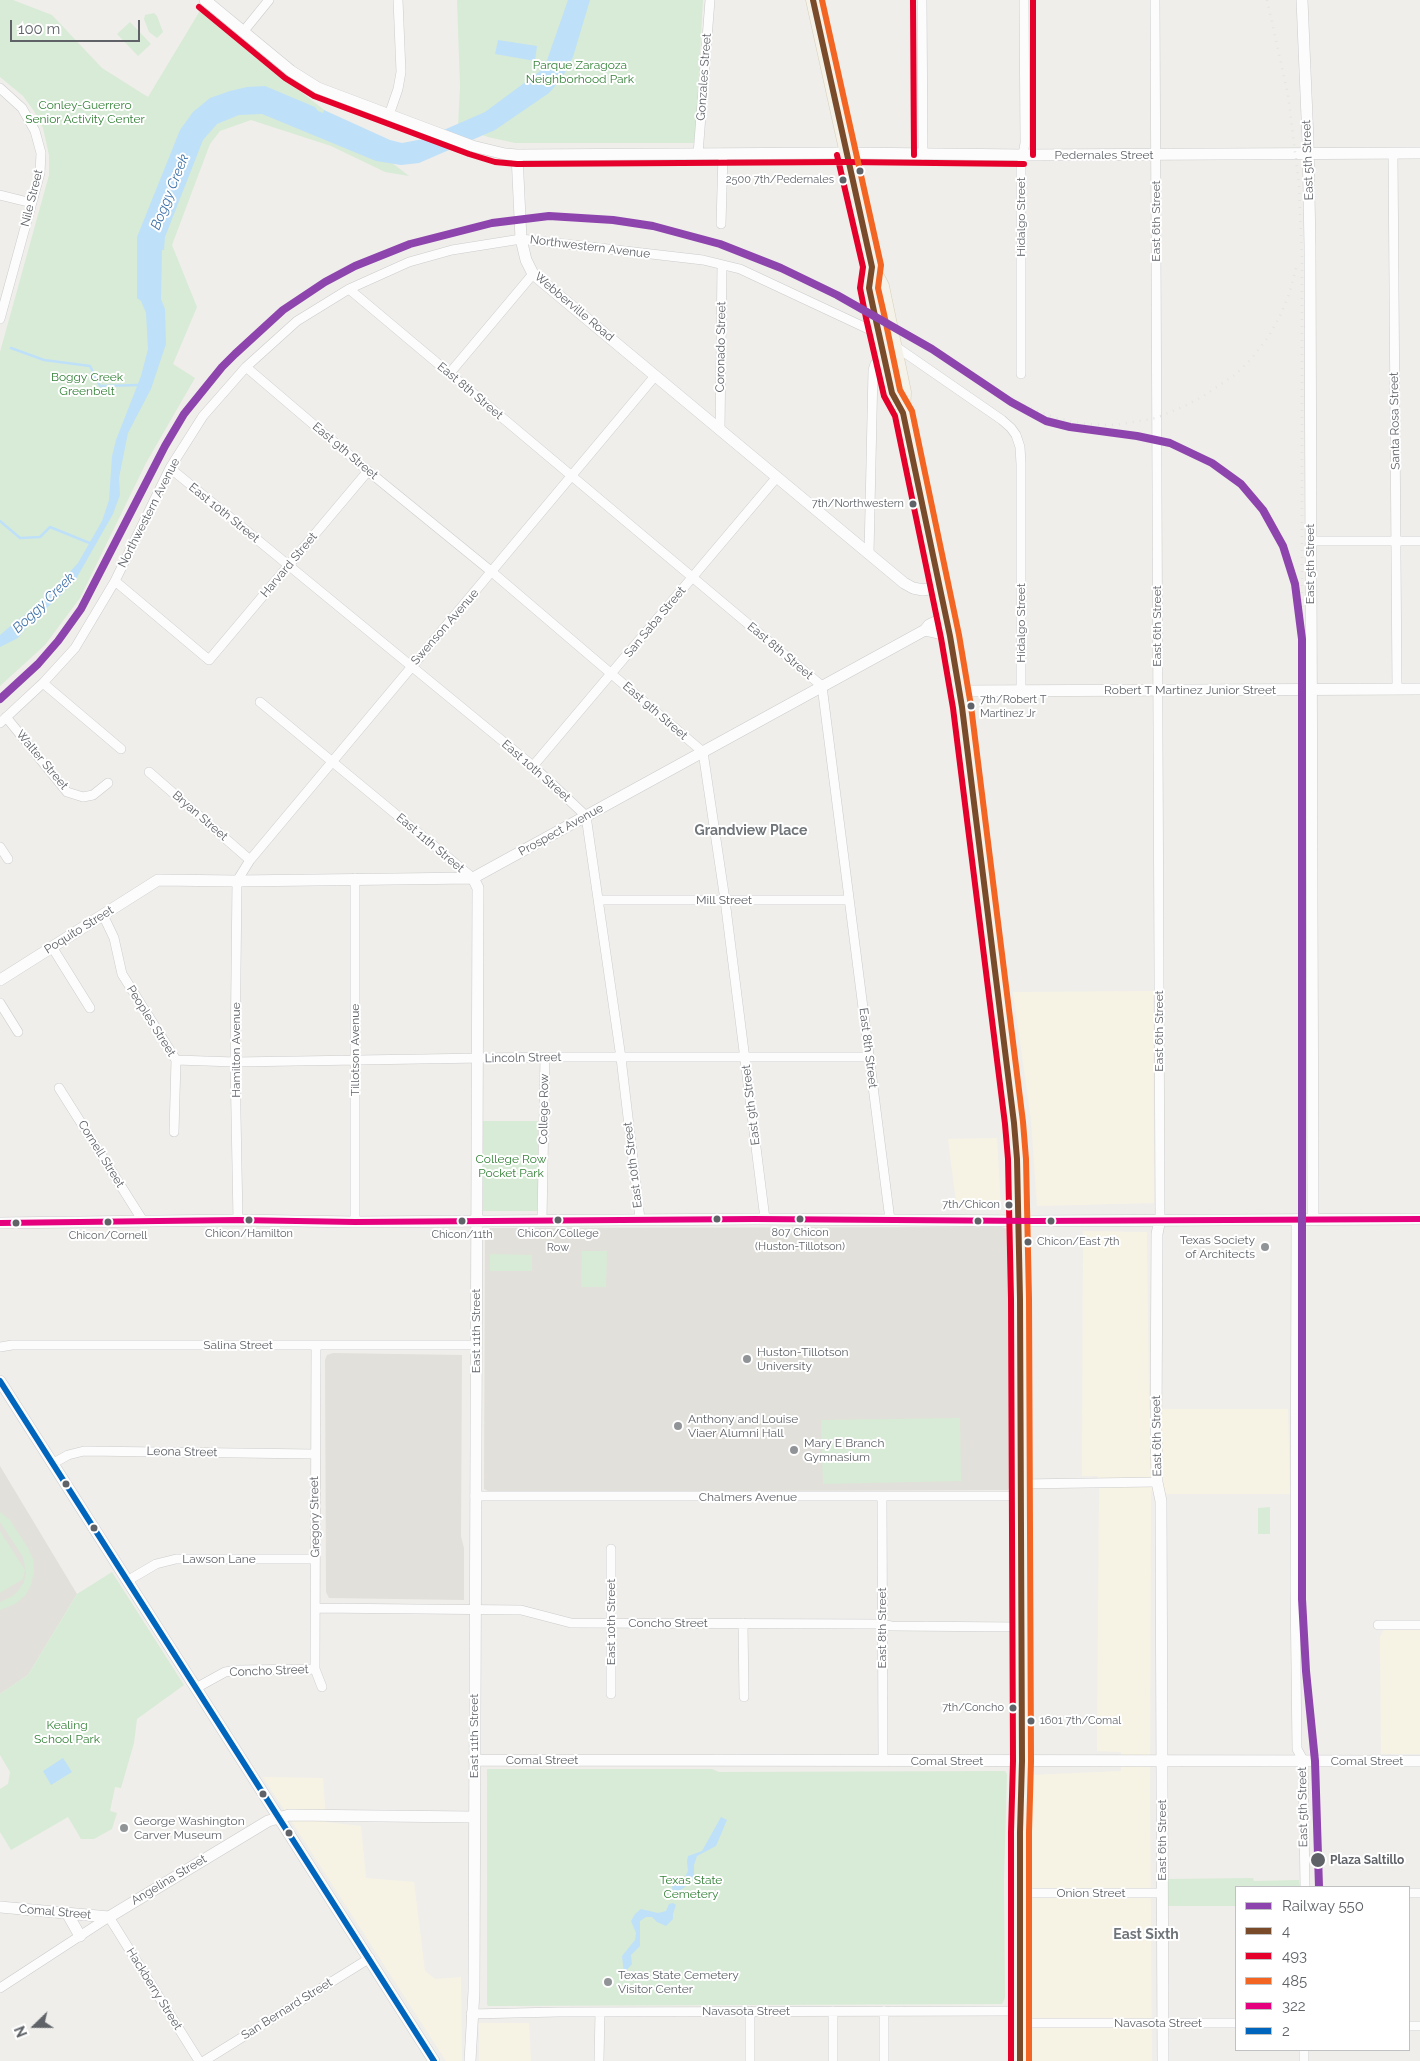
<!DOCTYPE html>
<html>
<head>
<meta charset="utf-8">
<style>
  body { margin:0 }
  #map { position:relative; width:1420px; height:2061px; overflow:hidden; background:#efeeea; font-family:Raleway,sans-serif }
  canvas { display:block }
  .legend { position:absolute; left:1235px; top:1886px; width:175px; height:165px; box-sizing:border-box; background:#fff; border:1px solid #bfc1c3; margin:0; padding:6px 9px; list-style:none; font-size:15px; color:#5f6368 }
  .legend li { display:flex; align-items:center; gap:10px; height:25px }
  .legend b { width:25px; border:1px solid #bfc1c3 }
  .north { position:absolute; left:10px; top:2001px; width:50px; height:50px; -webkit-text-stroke:4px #fff; paint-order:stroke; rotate:248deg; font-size:14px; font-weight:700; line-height:20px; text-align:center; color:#5f6368 }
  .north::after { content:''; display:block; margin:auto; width:18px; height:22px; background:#5f6368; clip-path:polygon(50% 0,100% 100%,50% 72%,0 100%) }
  .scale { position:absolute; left:10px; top:20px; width:130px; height:22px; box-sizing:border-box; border:2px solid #5f6368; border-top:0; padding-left:6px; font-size:15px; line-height:18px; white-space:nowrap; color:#5f6368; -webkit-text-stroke:4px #fff; paint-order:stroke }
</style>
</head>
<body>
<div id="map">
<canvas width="1420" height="2061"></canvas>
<ul class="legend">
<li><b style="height:6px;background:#8e44ad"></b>Railway 550</li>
<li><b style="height:6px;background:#7a4b2a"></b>4</li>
<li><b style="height:6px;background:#e4002b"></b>493</li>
<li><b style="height:6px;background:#f26522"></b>485</li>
<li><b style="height:6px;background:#e5007d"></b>322</li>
<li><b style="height:6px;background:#0065bd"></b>2</li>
</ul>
<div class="north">N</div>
<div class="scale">100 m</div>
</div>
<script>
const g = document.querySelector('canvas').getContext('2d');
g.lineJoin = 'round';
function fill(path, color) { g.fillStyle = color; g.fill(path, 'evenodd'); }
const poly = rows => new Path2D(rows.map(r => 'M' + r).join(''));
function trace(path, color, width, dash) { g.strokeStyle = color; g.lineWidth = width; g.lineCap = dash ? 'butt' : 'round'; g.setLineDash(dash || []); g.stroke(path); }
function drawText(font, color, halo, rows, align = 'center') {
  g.font = font + ' Raleway,sans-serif'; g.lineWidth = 4; g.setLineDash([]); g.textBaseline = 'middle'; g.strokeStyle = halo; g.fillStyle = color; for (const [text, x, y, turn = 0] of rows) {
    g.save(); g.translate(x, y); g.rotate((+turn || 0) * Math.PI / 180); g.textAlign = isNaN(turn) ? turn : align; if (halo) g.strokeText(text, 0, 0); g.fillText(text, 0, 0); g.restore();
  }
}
fill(poly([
  [1153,991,1154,1203,1037,1206,1031,1120,1013,992],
  [997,1138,1001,1208,957,1209,948,1139],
  [1083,1231,1147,1232,1149,1409,1288,1409,1290,1494,1168,1494,1151,1491,1150,1798,1152,2061,1028,2061,1026,2014,1028,1827,1031,1775,1121,1771,1121,1752,1097,1751,1099,1491,1098,1476,1082,1476],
  [1384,1629,1420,1630,1420,1754,1381,1754,1380,1637],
  [263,1777,323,1778,326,1822,361,1826,366,1878,414,1882,425,1971,435,1979,461,1977,462,2061,446,2061],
  [479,2023,529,2023,531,2061,479,2061]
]), '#f7f3e4');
fill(poly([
  [1002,1227,1007,1229,1009,1234,1011,1484,1008,1490,490,1492,484,1489,485,1232,488,1228],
  [333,1353,462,1355,461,1536,464,1548,464,1600,329,1598,326,1592,325,1360,327,1355],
  [0,1466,77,1594,28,1675,0,1694]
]), '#e2e0da');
fill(poly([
  [0,0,13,0,52,15,102,68,148,97,201,9,246,49,409,176,385,172,331,146,251,120,220,131,210,144,172,245,197,307,173,364,195,378,146,463,80,598,45,645,0,686,0,352,49,175,49,155,43,128,34,111,23,96,0,77],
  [457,0,703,0,695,143,515,143,488,137,458,126,460,87],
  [154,13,157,16,163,32,157,38,149,32,144,19,145,15],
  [130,22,151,44,138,56,117,34],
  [483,1121,538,1121,538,1211,483,1211],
  [582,1251,607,1251,606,1287,581,1287],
  [490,1254,532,1255,532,1271,490,1271],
  [960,1418,961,1481,823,1484,821,1420],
  [1270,1507,1270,1534,1258,1534,1258,1508],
  [0,1512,10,1520,28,1548,33,1559,34,1572,31,1585,25,1596,15,1604,0,1610,0,1602,11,1597,18,1591,24,1582,26,1572,23,1557,0,1522],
  [0,1531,25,1570,23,1579,0,1593],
  [112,1572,184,1685,137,1719,134,1743,121,1788,115,1787,110,1811,117,1813,112,1829,94,1839,81,1839,68,1817,11,1850,0,1832,0,1789,8,1784,10,1772,0,1755,0,1694,28,1675,77,1594],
  [487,1769,712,1769,719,1772,1005,1771,1007,1774,1004,1880,1005,1998,1002,2004,488,2006,487,2004],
  [1253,1878,1254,1881,1299,1880,1300,1887,1236,1887,1236,1906,1167,1906,1168,1879]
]), '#d8ebd6');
fill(poly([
  [568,0,590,0,573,57,562,78,549,93,495,130,419,163,401,165,376,161,262,114,239,115,217,124,203,140,165,237,164,250,162,250,161,299,165,309,166,344,151,389,128,433,119,478,120,495,113,514,76,579,60,596,31,622,18,638,0,647,0,635,20,618,36,609,78,563,102,521,109,500,112,456,116,440,141,376,148,349,146,313,141,301,137,298,137,237,180,130,193,112,210,98,230,91,247,87,265,86,315,107,318,111,323,113,324,110,390,140,402,143,423,139,485,112,539,72,546,63],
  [498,40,537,46,535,61,495,54],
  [63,1758,72,1772,51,1785,43,1771],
  [721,1817,727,1820,716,1846,697,1856,694,1865,694,1877,690,1883,675,1894,673,1892,672,1887,674,1884,684,1879,688,1871,687,1861,688,1856,702,1851],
  [673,1903,676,1905,673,1914,673,1919,666,1926,657,1922,652,1917,646,1917,640,1921,640,1946,631,1955,632,1964,624,1973,622,1956,635,1940,636,1933,631,1921,635,1914,641,1909,658,1913,666,1911,669,1904]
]), '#bfe0f9');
trace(poly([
  [11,348,44,360,90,366,100,386,139,385],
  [0,521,20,538,40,537,50,527,92,544]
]), '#bfe0f9', 2.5);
const minor = poly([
  [922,0,923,155],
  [1155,0,1160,1219],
  [243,32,269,0],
  [0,88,22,108,35,131,41,153,40,173,0,319],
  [389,115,398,89,401,72,398,0],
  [1393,153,1397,689],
  [698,154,710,0],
  [0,195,32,203],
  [721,224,723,154],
  [349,289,822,686,890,1220],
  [895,346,1002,420,1011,428,1016,435,1020,447,1021,464,1021,691],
  [246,367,368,471,492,572,703,752,725,900,765,1219],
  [449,374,533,274],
  [1021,374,1021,167,1025,143,1024,0],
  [720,430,722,265],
  [170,468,533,766,586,816,621,1058,640,1219],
  [1310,541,1420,541],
  [869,554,873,370,875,364,884,356],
  [115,581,209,660,368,471],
  [43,683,121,749],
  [260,702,473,878],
  [6,717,67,792,83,797,93,795,108,783],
  [0,723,43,683,75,648,115,581,170,468,203,416,246,367,297,321,349,289,409,262,452,250,521,239,703,260,740,269,879,334],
  [533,766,777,477],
  [149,772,250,860],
  [0,847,8,859],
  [599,900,849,900],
  [103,915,114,938,122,974,176,1060,174,1132],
  [52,947,90,1008],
  [0,1003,18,1032],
  [176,1060,235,1062,545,1057,870,1057],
  [59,1088,143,1221],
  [1296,1219,1295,1587,1297,1749,1303,1760,1305,1887],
  [238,1220,235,1062,237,881,250,860,655,376],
  [542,1220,545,1057],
  [355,1222,355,878],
  [316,1346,315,1669,322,1687],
  [0,1347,12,1345,476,1345],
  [52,1464,68,1455,84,1451,314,1454],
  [1021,1484,1157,1482],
  [475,1496,1020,1496],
  [882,1496,883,1761],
  [611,1549,611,1694],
  [127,1581,156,1564,176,1559,315,1559],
  [316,1608,521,1610,571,1623,882,1624,891,1626,1021,1627],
  [743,1623,744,1697],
  [1378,1625,1420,1625],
  [196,1688,225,1672,238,1670,315,1669],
  [1020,1893,1162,1893],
  [1409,1893,1420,1893],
  [0,1988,109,1917,199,2061],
  [833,2011,833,2061],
  [471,2014,558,2012,1020,2011],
  [1020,2023,1236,2023],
  [1409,2026,1420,2026],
  [1304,2050,1304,2061],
  [204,2061,370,1958],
  [599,2061,600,2012],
  [750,2061,750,2011],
  [884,2061,884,2011]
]);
const tertiary = poly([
  [205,0,291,71,318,88,472,146,505,154,517,155,846,153,1024,155,1420,153],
  [1302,0,1308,141,1310,247,1313,1219],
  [517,155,521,239,526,260,533,274,904,583,913,588,923,590,939,587],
  [925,630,950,636],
  [959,691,1420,689],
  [0,980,158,880,237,881,473,878,925,630,929,625,946,617],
  [1160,1219,1157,1234,1156,1427,1157,1482,1161,1501,1163,2061],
  [0,1223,238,1220,355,1222,755,1219,1034,1221,1420,1219],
  [0,1381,434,2061],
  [474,1760,1420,1761],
  [0,1907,109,1917,268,1821,289,1815,473,1817],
  [67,1913,80,1936],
  [470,2061,474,1991,478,888,473,878]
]);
const primary = poly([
  [813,0,872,267,882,286,904,392,903,413,950,636,962,707,1014,1123,1017,1159,1020,1299,1022,1761,1020,1832,1020,2061],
  [872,267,869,288,892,393,902,412]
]);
trace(minor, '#cbcccc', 10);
trace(tertiary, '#cbcccc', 12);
trace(primary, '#d7ceb8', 15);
trace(minor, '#fdfcfc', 9);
trace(tertiary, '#fdfcfc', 11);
trace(primary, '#f4f2e9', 14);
trace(poly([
  [1267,0,1288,95,1299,184,1302,260,1302,639],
  [963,371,1028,407,1056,418,1085,424,1116,425,1156,418,1185,406,1205,395,1236,374,1252,358,1269,336,1281,314,1290,292,1297,264]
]), '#e4e4e4', 2.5, [1, 6]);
trace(poly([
  [813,0,872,267,869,288,875,316,892,393,903,413,950,636,962,707,1014,1123,1017,1159,1020,1299,1022,1761,1020,1832,1020,2061]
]), '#7a4b2a', 6);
trace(poly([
  [913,0,914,155],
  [1033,0,1033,155],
  [199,7,285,78,314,96,469,154,495,162,517,164,846,162,1024,164],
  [837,155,863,267,860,288,866,318,884,396,895,416,941,638,953,708,1005,1124,1008,1159,1011,1299,1013,1761,1011,1832,1011,2061]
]), '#e4002b', 6);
trace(poly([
  [822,0,881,265,878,288,884,314,900,390,912,411,959,635,971,706,1023,1122,1026,1159,1029,1299,1031,1761,1029,1832,1029,2061]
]), '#f26522', 6);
trace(poly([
  [0,1223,238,1220,355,1222,755,1219,1034,1221,1420,1219]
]), '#e5007d', 6);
trace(poly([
  [0,1381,434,2061]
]), '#0065bd', 6);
trace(poly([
  [0,699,38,664,58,641,81,609,165,446,184,414,222,367,235,354,283,310,325,282,355,266,410,244,492,223,549,216,613,220,653,226,720,244,781,268,837,295,932,349,1011,402,1046,421,1070,427,1137,436,1170,443,1212,463,1241,484,1263,510,1283,546,1295,584,1302,639,1302,1599,1306,1671,1315,1761,1319,1887]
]), '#8e44ad', 8);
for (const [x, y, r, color] of [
  [860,171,4.5,"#5f6368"],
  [843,180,4.5,"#5f6368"],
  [913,504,4.5,"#5f6368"],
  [971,706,4.5,"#5f6368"],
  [1009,1205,4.5,"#5f6368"],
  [717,1219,4.5,"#5f6368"],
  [800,1219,4.5,"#5f6368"],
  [249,1220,4.5,"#5f6368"],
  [558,1220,4.5,"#5f6368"],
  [462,1221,4.5,"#5f6368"],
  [978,1221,4.5,"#5f6368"],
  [1051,1221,4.5,"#5f6368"],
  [108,1222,4.5,"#5f6368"],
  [16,1223,4.5,"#5f6368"],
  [1028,1242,4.5,"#5f6368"],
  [1265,1247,5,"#919496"],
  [747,1359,5,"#919496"],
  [678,1426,5,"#919496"],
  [794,1450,5,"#919496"],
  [66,1484,4.5,"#5f6368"],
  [94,1528,4.5,"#5f6368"],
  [1013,1708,4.5,"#5f6368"],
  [1031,1721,4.5,"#5f6368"],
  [263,1794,4.5,"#5f6368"],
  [124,1828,5,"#919496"],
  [289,1833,4.5,"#5f6368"],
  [1318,1860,8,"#5f6368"],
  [608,1982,5,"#919496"]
]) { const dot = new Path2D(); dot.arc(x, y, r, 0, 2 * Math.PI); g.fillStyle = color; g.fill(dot); trace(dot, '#fff', 2); }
drawText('11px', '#5f6368', '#fff', [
  ["2500 7th/Pedernales",834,180,"right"],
  ["7th/Northwestern",904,504,"right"],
  ["7th/Robert T",980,700,"left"],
  ["Martinez Jr",980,714,"left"],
  ["7th/Chicon",1000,1205,"right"],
  ["807 Chicon",800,1233],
  ["(Huston-Tillotson)",800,1247],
  ["Chicon/Hamilton",249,1234],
  ["Chicon/College",558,1234],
  ["Row",558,1248],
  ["Chicon/11th",462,1235],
  ["Chicon/Cornell",108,1236],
  ["Chicon/East 7th",1037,1242,"left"],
  ["7th/Concho",1004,1708,"right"],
  ["1601 7th/Comal",1040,1721,"left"]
]);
drawText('12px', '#348238', '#fff', [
  ["Parque Zaragoza",580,65],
  ["Neighborhood Park",580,79],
  ["Conley-Guerrero",85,105],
  ["Senior Activity Center",85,119],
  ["Boggy Creek",87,377],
  ["Greenbelt",87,391],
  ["College Row",511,1159],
  ["Pocket Park",511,1173],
  ["Kealing",67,1725],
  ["School Park",67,1739],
  ["Texas State",691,1880],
  ["Cemetery",691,1894]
]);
drawText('12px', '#5f6368', '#fff', [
  ["Gonzales Street",704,77,-86],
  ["Pedernales Street",1104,155],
  ["East 5th Street",1308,160,-92],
  ["Nile Street",32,198,-76],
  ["Hidalgo Street",1021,217,-90],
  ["East 6th Street",1156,221,-90],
  ["Northwestern Avenue",590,247,7],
  ["Webberville Road",574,307,40],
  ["Coronado Street",721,347,-89],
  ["East 8th Street",470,391,40],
  ["Santa Rosa Street",1395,421,-91],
  ["East 9th Street",345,451,40],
  ["Northwestern Avenue",149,513,-63],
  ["East 10th Street",224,513,39],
  ["East 5th Street",1310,564,-90],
  ["Harvard Street",289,565,-50],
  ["San Saba Street",655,622,-50],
  ["Hidalgo Street",1021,623,-90],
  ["East 6th Street",1157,626,-90],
  ["Swenson Avenue",445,627,-49],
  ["East 8th Street",780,651,40],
  ["Robert T Martinez Junior Street",1190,690],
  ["East 9th Street",655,711,41],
  ["Walter Street",42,760,50],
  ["East 10th Street",536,771,41],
  ["Bryan Street",200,816,41],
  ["Prospect Avenue",561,830,-29],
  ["East 11th Street",430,843,40],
  ["Mill Street",724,900],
  ["Poquito Street",79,930,-32],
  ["Peoples Street",151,1021,58],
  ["East 6th Street",1159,1031,-90],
  ["East 8th Street",868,1048,83],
  ["Hamilton Avenue",236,1050,-90],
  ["Tillotson Avenue",355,1050,-90],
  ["Lincoln Street",523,1058,-1],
  ["East 9th Street",751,1105,-97],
  ["College Row",544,1109,-89],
  ["Cornell Street",101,1154,58],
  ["East 10th Street",633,1165,-97],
  ["East 11th Street",476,1331,-90],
  ["Salina Street",238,1345],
  ["East 6th Street",1157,1436,-91],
  ["Leona Street",182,1452,1],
  ["Chalmers Avenue",748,1497],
  ["Gregory Street",315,1517,-91],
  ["Lawson Lane",219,1559],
  ["East 10th Street",611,1622,-90],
  ["Concho Street",668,1623],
  ["East 8th Street",882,1628,-90],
  ["Concho Street",269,1671,-2],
  ["East 11th Street",474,1736,-90],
  ["Comal Street",542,1760],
  ["Comal Street",947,1761],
  ["Comal Street",1367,1761],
  ["East 5th Street",1303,1807,-91],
  ["East 6th Street",1162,1840,-90],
  ["Angelina Street",169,1880,-31],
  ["Onion Street",1091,1893],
  ["Comal Street",55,1912,5],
  ["Hackberry Street",154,1989,58],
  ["San Bernard Street",287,2009,-32],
  ["Navasota Street",746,2011],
  ["Navasota Street",1158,2023]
]);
drawText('12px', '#5f6368', '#fff', [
  ["Texas Society",1255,1240,"right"],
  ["of Architects",1255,1254,"right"],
  ["Huston-Tillotson",757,1352],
  ["University",757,1366],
  ["Anthony and Louise",688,1419],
  ["Viaer Alumni Hall",688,1433],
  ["Mary E Branch",804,1443],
  ["Gymnasium",804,1457],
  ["George Washington",134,1821],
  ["Carver Museum",134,1835],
  ["Texas State Cemetery",618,1975],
  ["Visitor Center",618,1989]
], 'left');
drawText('bold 12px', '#5f6368', '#fff', [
  ["Plaza Saltillo",1330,1860]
], 'left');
drawText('italic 14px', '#4174aa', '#fff', [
  ["Boggy Creek",170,192,-68],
  ["Boggy Creek",44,603,-44]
]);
drawText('bold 14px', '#70757a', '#fff', [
  ["Grandview Place",751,831],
  ["East Sixth",1146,1935]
]);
</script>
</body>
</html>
